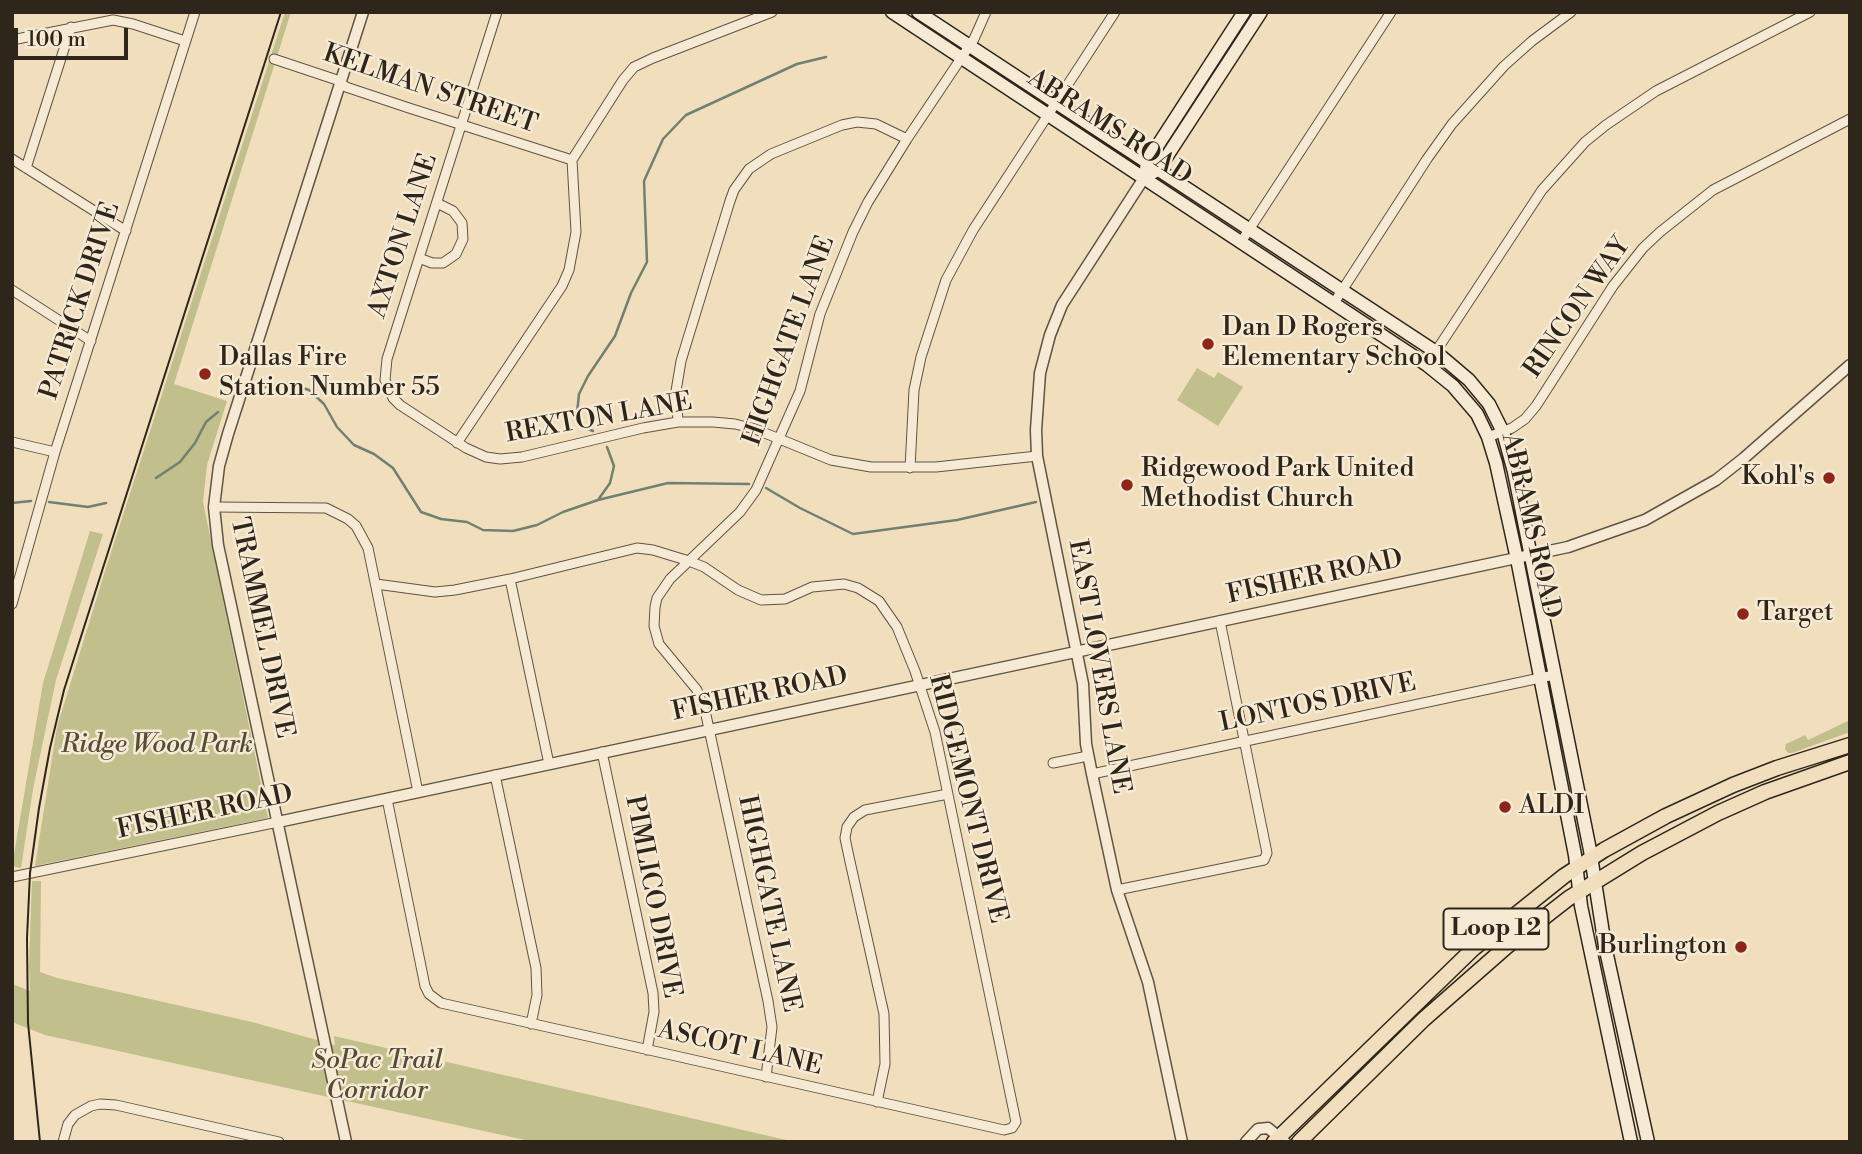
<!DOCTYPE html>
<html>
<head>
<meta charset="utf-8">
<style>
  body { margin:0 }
  #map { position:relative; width:1862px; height:1154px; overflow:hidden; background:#f1debd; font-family:"Libre Bodoni",serif }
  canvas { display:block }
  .frame { position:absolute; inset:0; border:14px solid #2e261b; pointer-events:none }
  .scale { position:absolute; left:14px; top:28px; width:114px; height:32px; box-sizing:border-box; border:4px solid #2e261b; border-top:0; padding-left:9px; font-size:21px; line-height:24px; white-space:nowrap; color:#2e261b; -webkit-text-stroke:5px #f6ead4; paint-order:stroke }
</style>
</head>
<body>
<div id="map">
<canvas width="1862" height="1154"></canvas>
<div class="frame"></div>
<div class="scale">100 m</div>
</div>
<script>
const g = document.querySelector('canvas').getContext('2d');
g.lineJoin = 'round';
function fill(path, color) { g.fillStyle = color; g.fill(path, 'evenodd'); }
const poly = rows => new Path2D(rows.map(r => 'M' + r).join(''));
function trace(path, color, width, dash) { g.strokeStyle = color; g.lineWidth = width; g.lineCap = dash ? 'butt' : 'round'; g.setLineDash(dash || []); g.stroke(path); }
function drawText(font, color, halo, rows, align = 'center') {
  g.font = font + ' "Libre Bodoni",serif'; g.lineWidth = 5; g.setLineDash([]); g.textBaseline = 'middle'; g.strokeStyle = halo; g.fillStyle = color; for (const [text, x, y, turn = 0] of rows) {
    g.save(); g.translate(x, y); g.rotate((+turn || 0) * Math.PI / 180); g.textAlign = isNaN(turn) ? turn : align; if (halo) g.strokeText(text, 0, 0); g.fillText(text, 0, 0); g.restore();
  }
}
fill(poly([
  [285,12,291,12,174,384,227,401,207,465,203,502,268,818,35,866,57,727,105,571],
  [1197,368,1214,378,1218,372,1243,387,1218,426,1177,400],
  [90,531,103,534,56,680,33,789,21,868,12,866,43,683],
  [1850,720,1850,732,1792,753,1788,753,1785,749,1786,744,1801,737,1805,735,1808,740],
  [32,881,41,881,40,972,57,978,252,1022,335,1045,334,1036,795,1142,534,1142,45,1035,12,1022,12,982,15,985,30,991,29,966]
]), '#c1bf8c');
trace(poly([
  [260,388,287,383,309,390,324,404,337,427,354,445,374,454,393,468,421,512,441,519,467,522,483,530,513,531,537,525,563,512,598,500,668,483,749,484],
  [593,431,582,426,577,413,579,394,588,376,615,336,631,293,647,262,644,181,663,139,686,115,797,64,826,57],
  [156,478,180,462,195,443,206,422,218,412],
  [766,488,800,508,853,534,957,520,1036,502],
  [598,500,610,483,614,466,607,447],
  [49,502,88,507,106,503],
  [12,503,31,501]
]), '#708172', 2.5);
const minor = poly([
  [497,12,387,359,385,380,393,398,400,405,466,448,486,457,500,459,522,457,643,428,678,422,713,422,735,424,755,429,831,460,871,467,936,467,1037,456],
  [12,40,113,20,133,24,185,41],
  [274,59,337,80,346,87,409,108,572,160],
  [12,159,126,231],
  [26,168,71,27],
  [1241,242,1391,12],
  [419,258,432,263,443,263,456,254,463,239,462,223,453,211,437,203],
  [12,290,91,341],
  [1334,303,1427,159,1452,124,1504,66,1532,41,1571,12],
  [1427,365,1542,190,1585,142,1606,125,1656,91,1810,12],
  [678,422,676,391,681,361,730,201,734,190,749,169,771,154,842,125,857,122,876,124,907,139],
  [1488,437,1512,428,1525,419,1536,406,1613,286,1643,248,1660,232,1713,190,1850,119],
  [12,442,55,452],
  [457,443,562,286,569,270,576,232,572,160,623,80,634,67,653,58,772,12],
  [910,468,914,390,921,357,946,280,973,230,1115,12],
  [214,507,326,508,348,519,356,526,368,548,418,792],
  [510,579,549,764],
  [376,584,435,592,455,590,510,579,637,548,653,550,689,561,704,567,738,590,761,600,785,599,812,587,844,584,858,588,879,601,897,627,915,671,935,732,1016,1122,1012,1128,1004,1130,441,1003,429,994,425,986,387,799],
  [12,604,55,452,195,12],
  [602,752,653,993,654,1012,647,1050],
  [1053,763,1088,756],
  [1092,774,1554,675],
  [495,775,536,968,537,995,531,1024],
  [12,877,278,822],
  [1117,890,1264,860,1267,853,1220,621],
  [766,1077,772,1027,768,1001,706,715,697,690,659,644,654,626,655,607,657,598,670,579,740,512,756,490,800,391,820,314,853,232,868,202,907,139,974,39,986,12],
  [877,1102,885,1064,884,1014,849,857,845,838,847,827,854,817,865,810,948,794],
  [63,1142,68,1124,75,1115,91,1106,100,1104,116,1105,279,1142]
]);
const tertiary = poly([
  [1144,178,1062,305,1050,335,1040,373,1036,430,1037,456,1083,684,1086,744,1092,774,1117,890,1148,982,1182,1142],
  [278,822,1568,547,1645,520,1716,480,1744,458,1850,365],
  [346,1142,218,545,214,507,219,466,228,434,363,12],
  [1246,1142,1258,1129,1268,1128,1285,1142]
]);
const secondary = poly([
  [892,12,1427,365,1453,386,1477,414,1488,437,1496,463,1517,559,1575,855,1581,906,1631,1142],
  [918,12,1436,352,1469,380,1489,404,1503,432,1514,472,1590,850,1605,946,1648,1142],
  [1146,169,1147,162,1244,12],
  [1152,173,1158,170,1261,12]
]);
const primary = poly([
  [1274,1142,1474,948,1564,876,1604,850,1666,816,1733,785,1777,768,1850,745],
  [1299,1142,1424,1019,1506,947,1569,898,1642,853,1718,813,1765,792,1850,762]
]);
trace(minor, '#5f5444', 11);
trace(tertiary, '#5f5444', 13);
trace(secondary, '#2e261b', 15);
trace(primary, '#2e261b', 17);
trace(minor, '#f6ead4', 9);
trace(tertiary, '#f6ead4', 10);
trace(secondary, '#f6ead4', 12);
trace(primary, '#f1debd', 14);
trace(poly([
  [40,1142,28,1023,27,938,30,873,39,808,50,748,64,690,85,624,281,12]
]), '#2e261b', 2);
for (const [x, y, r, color] of [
  [1208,344,7,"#8f2418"],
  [205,374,7,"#8f2418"],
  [1829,478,7,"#8f2418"],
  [1127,485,7,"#8f2418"],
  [1743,614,7,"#8f2418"],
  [1505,807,7,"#8f2418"],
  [1741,947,7,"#8f2418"]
]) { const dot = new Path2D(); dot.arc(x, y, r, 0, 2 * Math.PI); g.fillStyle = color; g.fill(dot); trace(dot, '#f6ead4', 2.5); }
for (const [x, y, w] of [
  [1496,929,105]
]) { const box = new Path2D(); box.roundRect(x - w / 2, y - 20.5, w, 41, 5); g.fillStyle = '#f6ead4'; g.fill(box); trace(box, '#2e261b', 2); }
drawText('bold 24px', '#2e261b', null, [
  ["Loop 12",1496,929]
]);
drawText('26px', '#2e261b', '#f6ead4', [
  ["KELMAN STREET",430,90,19],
  ["ABRAMS ROAD",1109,128,33],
  ["AXTON LANE",404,236,-72],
  ["PATRICK DRIVE",81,301,-72],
  ["RINCON WAY",1578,308,-55],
  ["HIGHGATE LANE",790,341,-70],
  ["REXTON LANE",599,419,-10],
  ["ABRAMS ROAD",1530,526,77],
  ["FISHER ROAD",1315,578,-12],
  ["TRAMMEL DRIVE",261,628,78],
  ["EAST LOVERS LANE",1098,667,80],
  ["FISHER ROAD",760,695,-12],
  ["LONTOS DRIVE",1318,704,-12],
  ["RIDGEMONT DRIVE",967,799,76],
  ["FISHER ROAD",205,813,-12],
  ["PIMLICO DRIVE",652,897,79],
  ["HIGHGATE LANE",768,904,78],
  ["ASCOT LANE",740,1049,13]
]);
drawText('26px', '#2e261b', '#f6ead4', [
  ["Dan D Rogers",1222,329],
  ["Elementary School",1222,359],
  ["Dallas Fire",219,359],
  ["Station Number 55",219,389],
  ["Ridgewood Park United",1141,470],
  ["Methodist Church",1141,500],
  ["Kohl's",1815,478,"right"],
  ["Target",1757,614],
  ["ALDI",1519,807],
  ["Burlington",1727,947,"right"]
], 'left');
drawText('italic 26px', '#534c37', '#f6ead4', [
  ["Ridge Wood Park",157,746],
  ["SoPac Trail",377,1062],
  ["Corridor",377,1092]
]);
</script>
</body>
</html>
